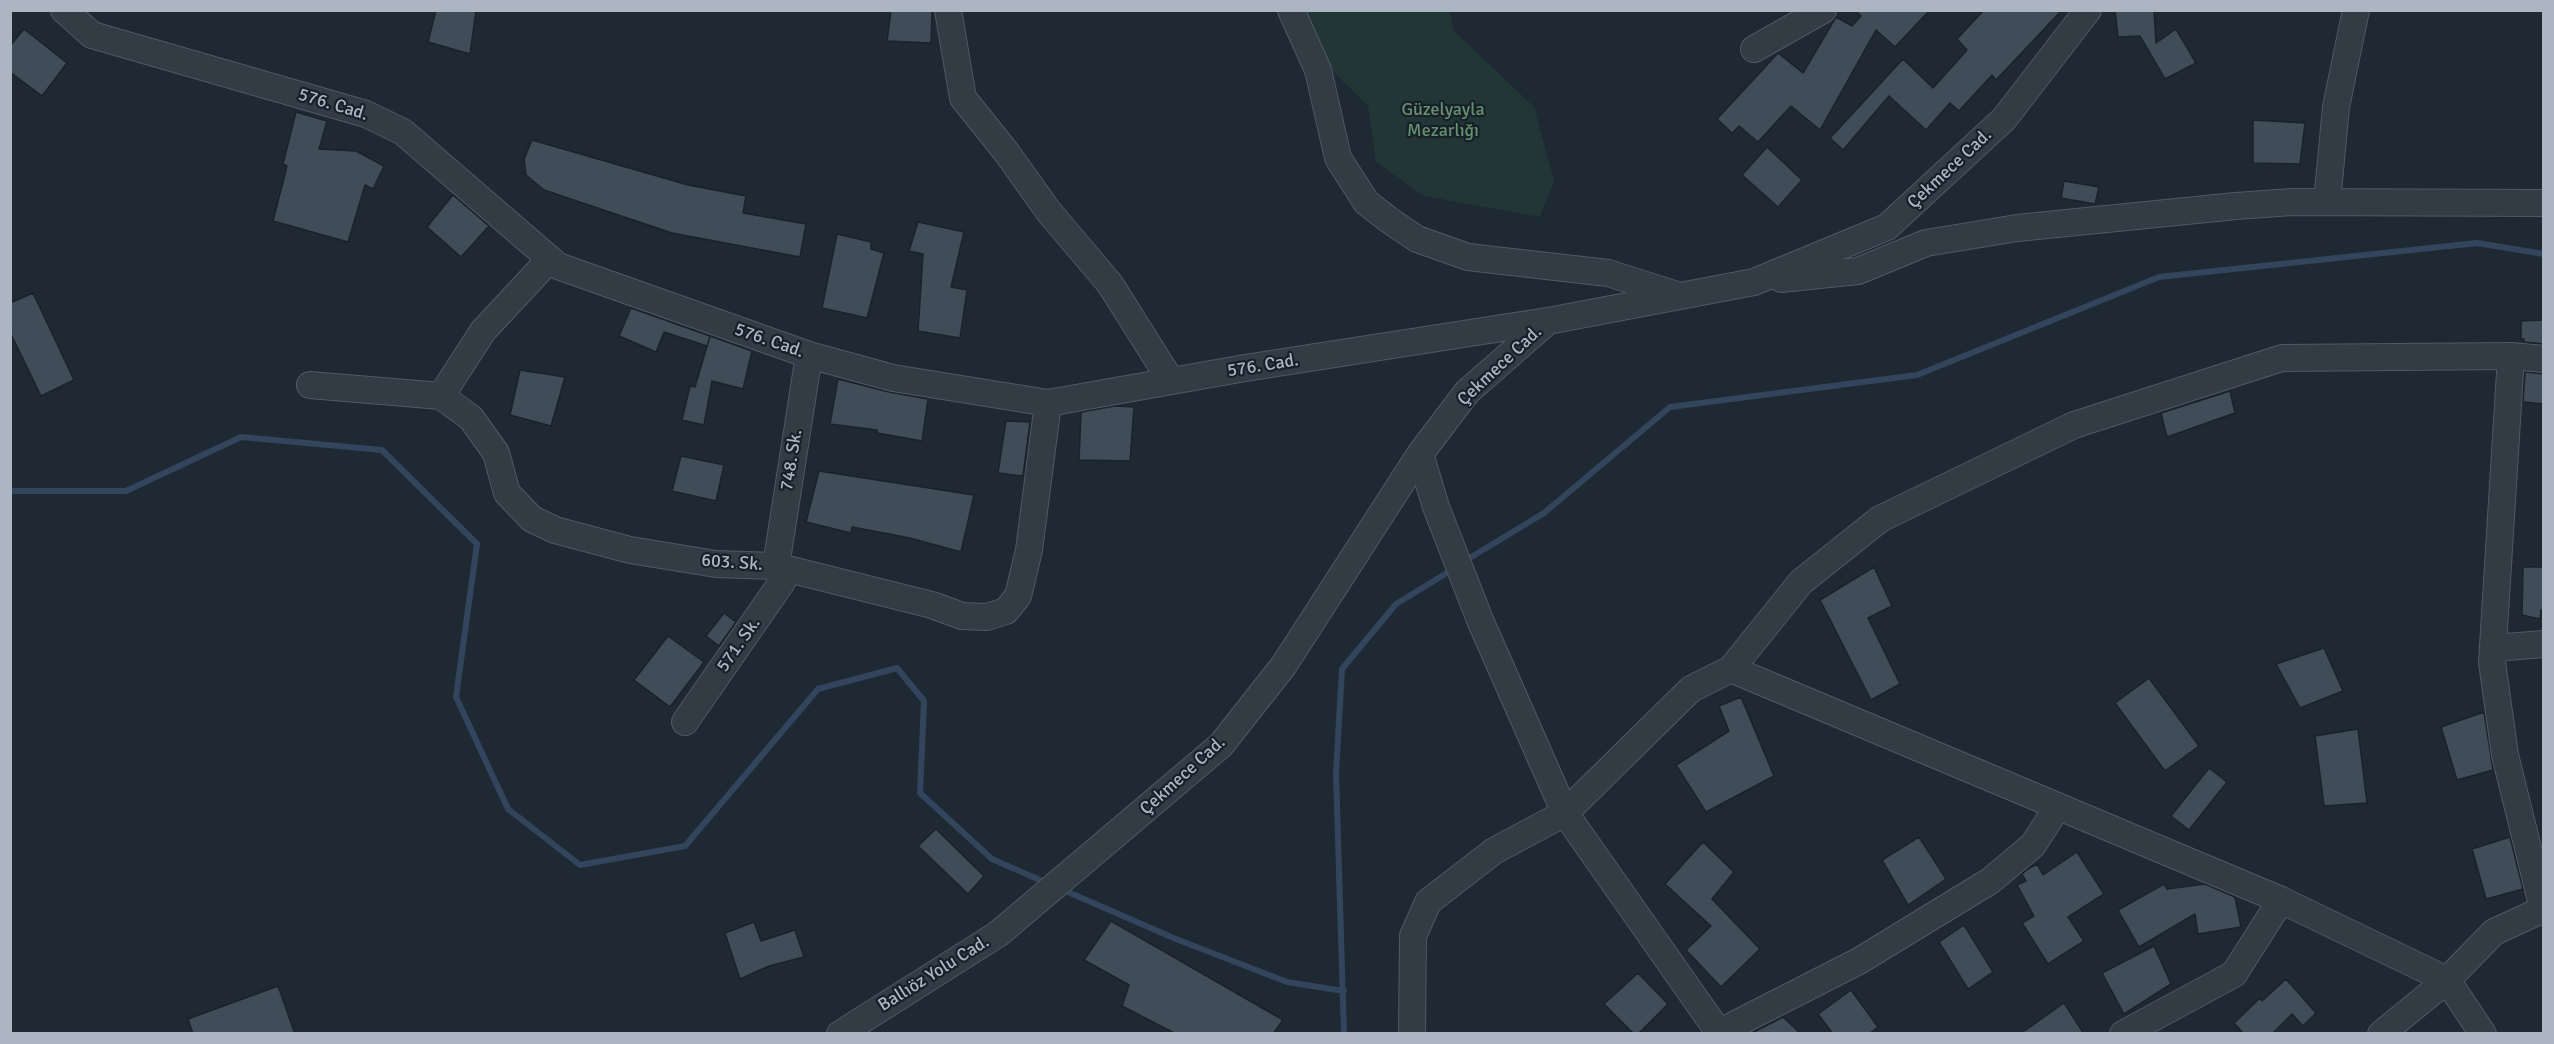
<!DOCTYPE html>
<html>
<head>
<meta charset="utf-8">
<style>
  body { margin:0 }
  #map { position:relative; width:2554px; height:1044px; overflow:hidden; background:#1f2934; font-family:Signika,sans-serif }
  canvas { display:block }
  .frame { position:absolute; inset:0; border:12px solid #acb6c2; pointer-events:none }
</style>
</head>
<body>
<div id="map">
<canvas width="2554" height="1044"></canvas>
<div class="frame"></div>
</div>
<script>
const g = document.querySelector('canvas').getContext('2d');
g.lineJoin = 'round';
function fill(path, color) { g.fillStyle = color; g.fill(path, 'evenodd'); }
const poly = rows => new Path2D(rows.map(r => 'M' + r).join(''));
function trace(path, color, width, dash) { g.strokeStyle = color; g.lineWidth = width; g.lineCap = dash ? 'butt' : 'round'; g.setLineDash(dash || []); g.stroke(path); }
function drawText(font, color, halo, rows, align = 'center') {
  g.font = font + ' Signika,sans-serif'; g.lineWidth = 4.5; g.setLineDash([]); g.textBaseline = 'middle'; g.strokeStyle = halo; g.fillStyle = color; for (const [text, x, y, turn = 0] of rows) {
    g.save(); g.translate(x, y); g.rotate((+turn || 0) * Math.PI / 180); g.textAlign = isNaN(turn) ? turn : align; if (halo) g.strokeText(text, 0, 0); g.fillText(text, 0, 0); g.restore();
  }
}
fill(poly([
  [1298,11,1450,11,1453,30,1534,107,1554,181,1540,217,1424,196,1376,162,1368,106,1318,57]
]), '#223636');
trace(poly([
  [10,491,126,491,241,437,382,450,477,544,456,697,508,809,580,865,685,846,818,689,897,668,924,701,920,793,992,859,1049,884],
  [1463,562,1544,513,1670,407,1917,375,2159,277,2477,243,2544,254],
  [1061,889,1176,939,1287,982,1344,991],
  [1344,1034,1336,773,1342,669,1396,604,1455,568]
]), '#33455c', 6);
const building = poly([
  [436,10,476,10,470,54,428,42,436,10],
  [891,10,932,10,931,43,887,41,891,10],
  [1855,10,1930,10,1895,47,1876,30,1820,130,1791,106,1758,142,1739,126,1732,133,1717,119,1778,53,1803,73,1836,17,1852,26,1861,16,1855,10],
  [1984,10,2062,10,1996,80,1992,75,1959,111,1950,103,1926,130,1889,96,1843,150,1830,138,1903,59,1933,88,1967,50,1957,39,1984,10],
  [2115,10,2154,10,2156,43,2176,29,2196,63,2165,79,2140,36,2118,37,2115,10],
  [24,29,67,63,42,96,10,72,10,46,24,29],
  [296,112,327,121,319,149,356,151,384,166,373,189,365,185,348,242,273,221,287,166,283,164,296,112],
  [2253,120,2305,123,2300,164,2253,163,2253,120],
  [532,140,688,185,746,196,743,213,806,224,800,257,672,233,544,190,526,175,524,159,532,140],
  [1767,147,1802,180,1778,207,1742,175,1767,147],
  [2064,181,2099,187,2095,204,2061,198,2064,181],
  [453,195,489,226,461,257,427,227,453,195],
  [918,222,964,232,951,287,967,290,960,338,918,331,923,254,909,251,918,222],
  [837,234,871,242,871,249,884,253,867,318,822,308,837,234],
  [33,293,74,380,41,396,10,332,10,303,33,293],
  [631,308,710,336,707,346,664,332,656,352,619,336,631,308],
  [2544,320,2544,344,2524,342,2524,339,2521,339,2521,321,2544,320],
  [710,336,752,351,743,389,712,381,704,425,682,420,690,386,695,387,710,336],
  [520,370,565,377,551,426,510,415,520,370],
  [2525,372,2544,374,2544,404,2523,402,2525,372],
  [838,379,889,392,928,399,922,441,877,433,877,430,830,424,838,379],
  [2230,391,2235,413,2167,437,2161,413,2230,391],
  [1115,406,1134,407,1130,461,1079,460,1081,412,1115,406],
  [1006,421,1030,422,1023,476,998,473,1006,421],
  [681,456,724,465,716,501,672,491,681,456],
  [819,471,974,495,961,552,910,538,852,527,851,533,806,522,819,471],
  [1874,567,1892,606,1868,618,1900,684,1871,700,1820,600,1874,567],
  [2523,567,2544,567,2544,610,2541,610,2540,619,2522,615,2523,567],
  [724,613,736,622,719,646,706,636,724,613],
  [668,636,704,662,670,707,634,680,668,636],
  [2324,648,2343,691,2300,708,2276,664,2324,648],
  [2149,678,2199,746,2165,771,2115,703,2149,678],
  [1741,697,1774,776,1706,812,1676,765,1729,731,1719,706,1741,697],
  [2484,712,2493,770,2457,780,2441,727,2484,712],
  [2358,729,2367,803,2324,806,2315,736,2358,729],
  [2209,768,2227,782,2189,830,2171,816,2209,768],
  [936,829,984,876,968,894,918,846,936,829],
  [1919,837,1946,879,1908,905,1882,860,1919,837],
  [2510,837,2523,889,2486,899,2472,849,2510,837],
  [1703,842,1734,872,1712,899,1760,949,1721,987,1686,950,1711,926,1665,884,1703,842],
  [2077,852,2104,894,2068,917,2084,941,2048,964,2022,923,2034,916,2017,885,2026,881,2022,874,2028,869,2037,864,2043,875,2077,852],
  [2164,884,2167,889,2205,884,2235,897,2241,927,2198,934,2195,914,2139,947,2118,910,2164,884],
  [1111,921,1283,1020,1273,1034,1176,1034,1122,1006,1129,985,1084,960,1111,921],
  [754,922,761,941,795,930,804,957,769,966,740,979,725,933,754,922],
  [1964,925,1993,972,1968,989,1939,942,1964,925],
  [2154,946,2171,984,2124,1014,2102,973,2154,946],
  [1638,973,1668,1004,1638,1034,1634,1034,1604,1004,1638,973],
  [2286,979,2316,1013,2303,1026,2292,1014,2272,1034,2244,1034,2234,1023,2260,998,2262,1001,2286,979],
  [278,986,295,1034,193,1034,188,1019,278,986],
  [1851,990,1878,1027,1869,1034,1833,1034,1818,1014,1851,990],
  [2064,1003,2084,1034,2020,1034,2064,1003],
  [1783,1017,1801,1034,1750,1034,1783,1017]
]);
fill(building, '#414c59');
trace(building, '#1a222b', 1.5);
const minor = poly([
  [64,10,92,35,366,114,403,132,558,266,809,355,893,378,1048,403,1245,368,1547,321],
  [948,10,963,98,1007,153,1049,212,1110,284,1171,381],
  [1291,10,1318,70,1338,158,1366,202,1389,220,1417,239,1468,257,1608,273,1674,294],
  [1754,49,1823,10],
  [2327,202,2336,107,2356,10],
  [1781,279,1858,271,1926,243,2017,228,2236,206,2292,202,2544,203],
  [2511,356,2492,662,2505,755,2543,909],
  [310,385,441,396,471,418,496,453,507,493,532,519,555,530,630,550,716,564,776,566,932,605,962,616,987,617,1006,611,1018,596,1029,550,1048,403],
  [441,396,483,331,550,259],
  [1420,454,1436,507,1480,620,1565,813,1720,1034],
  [2493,648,2544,644],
  [1731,669,2281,900],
  [685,722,782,582,776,566,809,355],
  [1720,1032,1859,961,1990,881,2033,845,2058,806],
  [840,1034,998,934,1221,745,1284,665,1420,454,1467,392,1548,321,1754,282,1887,227,2004,119,2088,10],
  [1412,1034,1413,936,1428,902,1494,851,1565,813,1691,689,1731,669,1801,582,1880,519,2074,425,2282,358,2511,356,2544,359],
  [2123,1034,2234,974,2281,900,2447,980,2483,1034],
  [2381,1034,2447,980,2494,932,2544,909]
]);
trace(minor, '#505963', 28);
trace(minor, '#333b45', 26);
drawText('18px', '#acb6c2', '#182029', [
  ["576. Cad.",333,105,17],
  ["Çekmece Cad.",1950,169,-43],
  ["576. Cad.",769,341,19],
  ["576. Cad.",1263,366,-9],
  ["Çekmece Cad.",1500,366,-43],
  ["748. Sk.",792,460,-81],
  ["603. Sk.",732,563,4],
  ["571. Sk.",739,645,-55],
  ["Çekmece Cad.",1183,776,-42],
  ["Ballıöz Yolu Cad.",934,974,-32]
]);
drawText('18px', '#66916e', '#182029', [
  ["Güzelyayla",1443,110],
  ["Mezarlığı",1443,131]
]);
</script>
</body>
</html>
